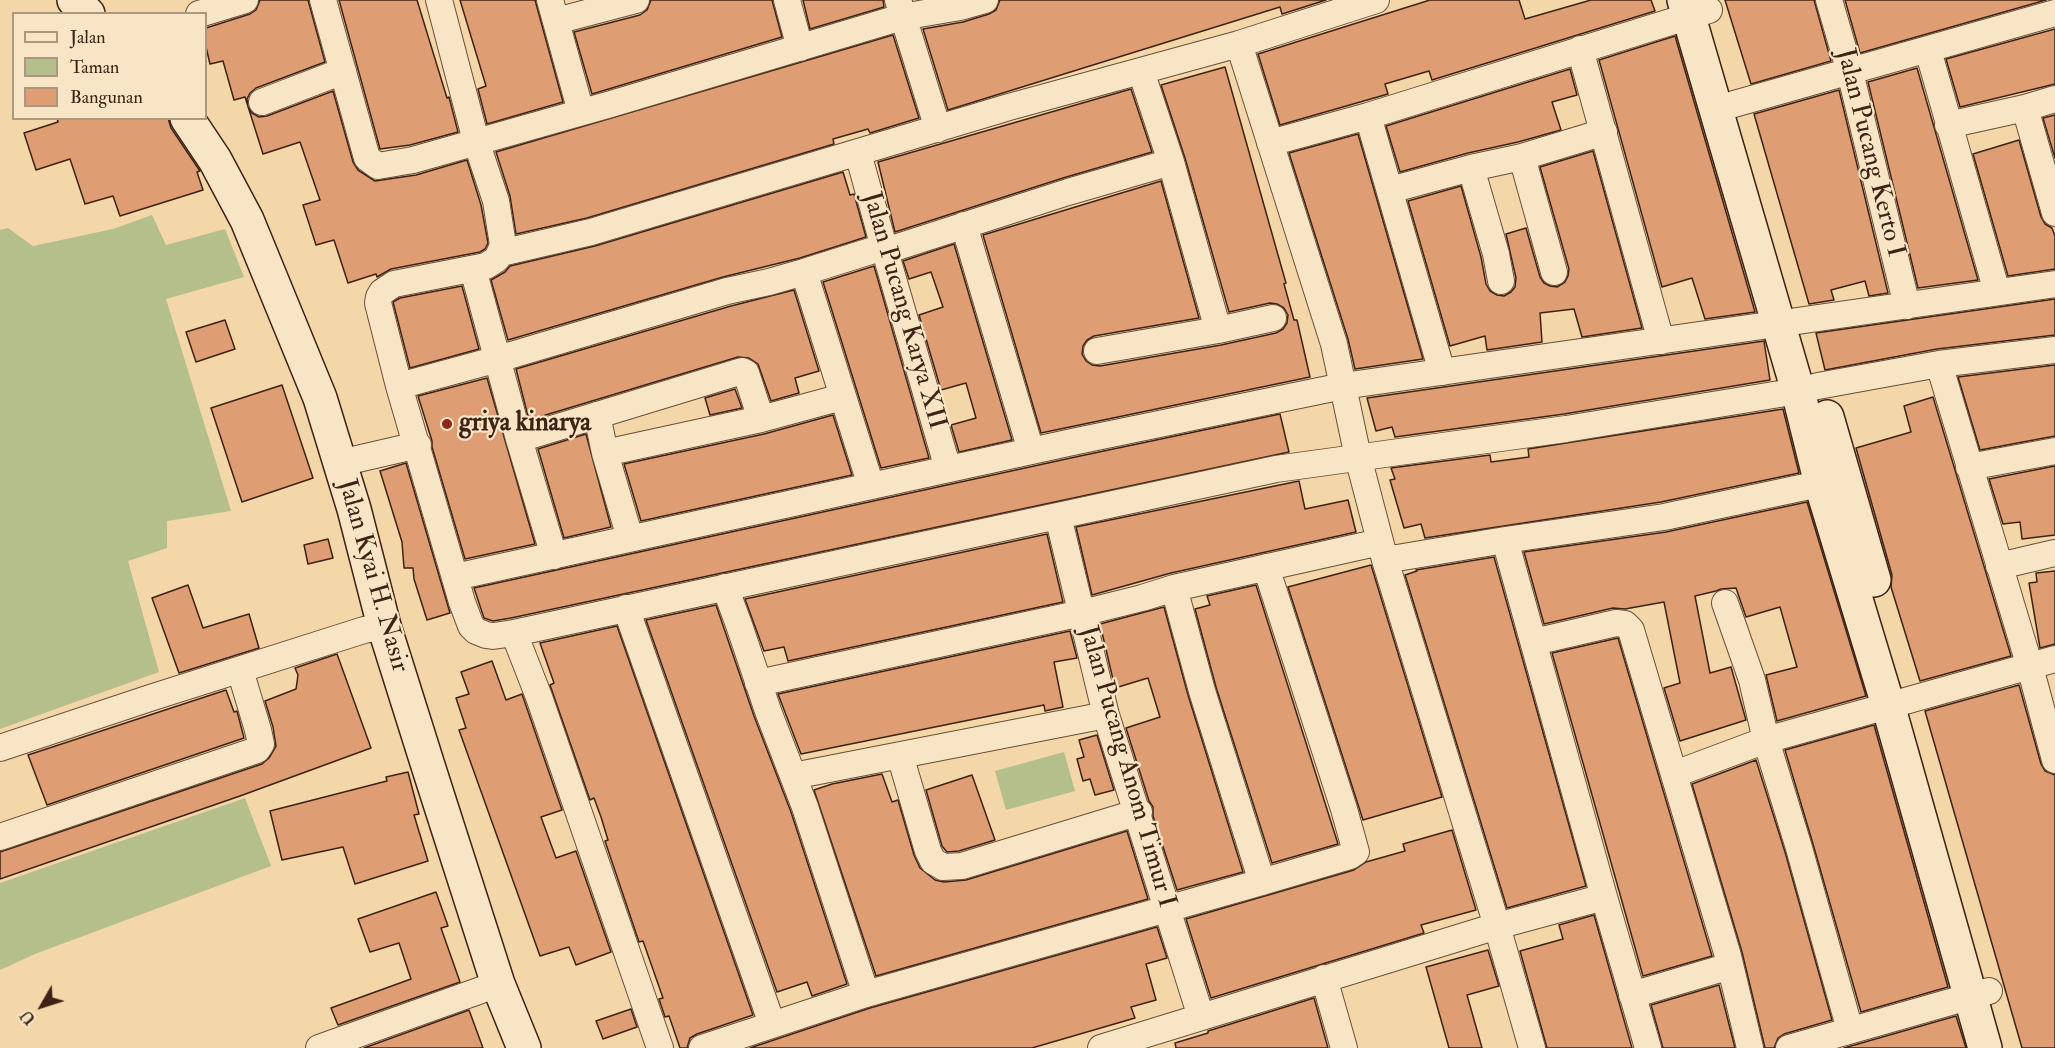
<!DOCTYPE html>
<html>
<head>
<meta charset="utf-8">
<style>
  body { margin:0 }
  #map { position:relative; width:2055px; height:1048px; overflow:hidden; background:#f3d7a8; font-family:"IM FELL Double Pica",serif }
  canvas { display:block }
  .legend { position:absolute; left:12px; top:12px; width:195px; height:108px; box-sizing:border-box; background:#f7e5c6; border:2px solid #ad977f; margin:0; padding:8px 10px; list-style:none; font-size:18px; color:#3d2215 }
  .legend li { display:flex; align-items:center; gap:12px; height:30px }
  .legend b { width:30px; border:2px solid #ad977f }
  .north { position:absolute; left:12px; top:976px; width:60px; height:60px; -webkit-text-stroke:4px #f7e5c6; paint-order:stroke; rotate:231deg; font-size:16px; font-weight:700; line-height:24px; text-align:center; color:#3d2215 }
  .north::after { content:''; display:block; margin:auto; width:21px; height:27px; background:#3d2215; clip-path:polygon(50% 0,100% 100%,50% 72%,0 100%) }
</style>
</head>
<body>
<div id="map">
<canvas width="2055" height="1048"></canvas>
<ul class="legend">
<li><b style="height:8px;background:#f7e5c6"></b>Jalan</li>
<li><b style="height:16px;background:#b4bf8c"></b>Taman</li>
<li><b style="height:16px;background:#de9d73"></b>Bangunan</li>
</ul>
<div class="north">U</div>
</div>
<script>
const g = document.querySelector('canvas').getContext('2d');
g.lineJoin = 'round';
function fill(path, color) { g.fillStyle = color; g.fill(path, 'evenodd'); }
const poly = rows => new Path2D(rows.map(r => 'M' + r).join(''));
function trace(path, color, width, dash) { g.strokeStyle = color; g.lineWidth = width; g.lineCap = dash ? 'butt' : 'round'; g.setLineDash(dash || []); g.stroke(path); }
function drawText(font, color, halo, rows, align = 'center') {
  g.font = font + ' "IM FELL Double Pica",serif'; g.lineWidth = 4.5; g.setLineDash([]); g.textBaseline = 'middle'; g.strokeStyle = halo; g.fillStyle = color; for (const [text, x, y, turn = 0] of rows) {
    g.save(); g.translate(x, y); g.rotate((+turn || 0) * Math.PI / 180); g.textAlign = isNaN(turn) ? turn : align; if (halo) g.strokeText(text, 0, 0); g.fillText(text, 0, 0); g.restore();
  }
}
fill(poly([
  [152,215,166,245,225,229,244,277,166,299,231,511,167,521,167,548,128,561,159,672,0,729,0,230,8,228,33,246,113,229],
  [1064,752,1075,791,1006,810,995,771],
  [245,798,271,866,35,954,0,970,0,883]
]), '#b4bf8c');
const building = poly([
  [260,0,308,0,325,62,256,88,250,93,247,99,248,107,252,113,259,117,267,116,333,91,353,162,358,170,375,181,416,175,467,160,481,205,488,243,485,249,480,252,391,269,377,277,376,274,348,283,334,240,316,245,303,205,320,200,300,142,263,154,245,97,234,100,223,61,210,64,206,47,206,28,250,14,256,10,260,0],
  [339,0,417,0,447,98,449,97,458,132,410,145,380,149,339,0],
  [460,0,535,0,563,102,487,124,478,89,486,86,460,0],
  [651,0,772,0,782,37,592,94,574,32,640,15,647,10,651,0],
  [803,0,883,0,884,7,810,29,803,0],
  [1000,0,1326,0,1282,14,1280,7,948,110,923,29,963,22,989,14,996,10,1000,0],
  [1430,0,1519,0,1525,19,1591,0,1651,0,1655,11,1432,80,1429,71,1385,84,1388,94,1280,125,1258,54,1430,0],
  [1725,0,1814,0,1831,61,1751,84,1725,0],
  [1845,0,2046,0,1860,53,1845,0],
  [2055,29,2055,84,1960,107,1946,59,2055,29],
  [893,35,919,118,870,133,868,129,833,139,834,144,587,218,516,234,510,196,496,152,893,35],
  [1675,36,1755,312,1705,319,1692,278,1662,287,1599,60,1675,36],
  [1225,67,1280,262,1286,283,1284,284,1294,320,1297,320,1310,377,1041,433,983,235,1161,181,1199,318,1094,336,1087,340,1083,346,1082,354,1086,361,1092,365,1100,366,1221,345,1276,333,1283,329,1287,323,1288,315,1284,308,1277,304,1270,303,1229,312,1185,158,1161,85,1225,67],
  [1917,68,1978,280,1918,288,1868,82,1917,68],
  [1570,69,1577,95,1552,102,1561,130,1518,142,1468,153,1400,172,1386,126,1570,69],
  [1131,89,1152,152,1063,178,895,232,878,162,1131,89],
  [1839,90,1888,293,1869,296,1865,281,1831,290,1834,300,1809,304,1754,114,1839,90],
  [2055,115,2055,158,2043,118,2055,115],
  [57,118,168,118,171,128,200,171,197,172,203,190,120,216,113,196,85,204,70,159,36,170,24,133,58,122,57,118],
  [1358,134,1423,359,1355,369,1348,339,1289,153,1358,134],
  [2019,140,2041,217,2045,224,2052,228,2055,236,2055,269,2008,276,1973,154,2019,140],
  [1593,151,1642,328,1582,337,1574,309,1540,313,1542,342,1487,350,1485,336,1450,346,1408,201,1461,186,1481,257,1486,284,1490,291,1497,295,1504,296,1511,292,1515,287,1516,278,1506,234,1526,228,1540,277,1544,283,1550,286,1557,287,1565,282,1568,276,1569,269,1540,167,1593,151],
  [843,172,850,195,854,194,866,237,800,258,723,277,508,340,491,280,505,272,510,266,595,246,843,172],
  [954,244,1012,440,959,452,951,425,976,418,966,383,941,390,919,315,943,307,931,272,909,279,903,261,954,244],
  [874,266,929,458,881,468,823,282,874,266],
  [462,286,479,349,410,368,393,302,400,298,462,286],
  [794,290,819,371,795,378,799,393,771,401,758,364,749,358,738,357,529,420,516,369,731,306,794,290],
  [2055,299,2055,335,1937,349,1825,370,1816,333,2055,299],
  [225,320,235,349,196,362,186,332,225,320],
  [1764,341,1770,380,1564,414,1395,437,1392,427,1376,431,1367,398,1764,341],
  [2055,365,2055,436,1980,450,1958,377,2055,365],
  [487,378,535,544,465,559,432,447,432,441,418,396,487,378],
  [282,385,313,478,242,502,211,408,282,385],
  [735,389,742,408,710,415,705,398,735,389],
  [1933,397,2011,656,1920,681,1891,587,1892,575,1856,448,1911,432,1904,406,1933,397],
  [1783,409,1799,473,1661,502,1425,538,1421,524,1404,528,1390,480,1395,479,1391,468,1490,455,1491,462,1529,457,1528,449,1783,409],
  [1280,414,1289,452,511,618,493,621,484,618,474,588,1080,456,1280,414],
  [833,415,852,475,641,521,624,464,764,434,833,415],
  [586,434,611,527,564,538,538,449,586,434],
  [406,463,450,613,427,620,414,579,413,568,404,568,402,542,380,471,406,463],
  [2055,466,2055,535,2022,539,2020,522,2003,524,1989,479,2055,466],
  [1299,481,1305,509,1348,500,1356,532,1171,573,1092,595,1076,527,1299,481],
  [1807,502,1866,696,1777,721,1766,675,1797,667,1780,607,1746,617,1736,588,1721,589,1716,591,1695,596,1710,673,1731,667,1746,720,1680,741,1664,688,1680,683,1664,602,1625,609,1613,608,1544,624,1524,552,1666,532,1807,502],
  [1047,534,1063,602,788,661,784,647,764,651,745,599,1047,534],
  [328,539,333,558,308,564,304,545,328,539],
  [1494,557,1586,886,1507,908,1405,575,1417,571,1416,570,1494,557],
  [1371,565,1442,797,1363,820,1288,587,1371,565],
  [2055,571,2055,644,2040,648,2029,583,2037,582,2036,573,2055,571],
  [188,585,203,628,249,614,259,648,179,673,152,598,188,585],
  [1256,585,1338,844,1272,863,1216,687,1195,609,1210,605,1207,596,1256,585],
  [716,605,754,716,791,812,847,984,812,996,807,982,777,992,646,620,716,605],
  [1164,607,1188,695,1243,872,1177,890,1153,816,1153,807,1149,801,1126,728,1160,717,1148,678,1115,688,1100,624,1164,607],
  [617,626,753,1015,697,1034,690,1038,687,1048,680,1048,669,1016,665,1017,659,999,663,998,643,941,639,942,605,841,608,840,601,817,594,798,590,800,550,685,554,683,540,643,617,626],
  [1070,631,1077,658,1054,662,1063,707,1045,711,1044,705,801,754,778,694,1070,631],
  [1618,638,1712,956,1643,976,1552,653,1618,638],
  [337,654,371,748,240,796,0,879,0,852,262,764,269,758,276,746,273,727,265,701,296,689,298,675,295,668,337,654],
  [492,661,506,700,522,694,562,810,541,817,556,858,576,851,611,952,576,965,569,947,540,956,459,730,466,728,456,698,469,694,461,672,492,661],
  [2019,685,2041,764,2045,771,2055,775,2055,1048,2022,1048,1925,711,2019,685],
  [226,690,234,712,237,711,244,738,47,805,28,755,226,690],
  [1874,725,1948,987,1861,1012,1813,844,1785,750,1874,725],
  [1097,735,1114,790,1095,795,1090,779,1083,781,1077,759,1084,757,1079,740,1097,735],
  [1756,760,1785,852,1832,1020,1784,1034,1778,1038,1774,1048,1765,1048,1742,952,1692,784,1756,760],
  [408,772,419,814,414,815,428,861,355,884,343,847,282,860,270,811,387,781,386,777,408,772],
  [882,774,892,802,898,800,914,855,920,868,935,880,944,882,966,880,1127,831,1148,899,876,976,814,790,832,784,882,774],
  [972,775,995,840,959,851,947,852,942,846,926,790,972,775],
  [1452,830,1476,910,1421,925,1424,933,1211,998,1186,919,1354,870,1366,862,1405,851,1403,844,1452,830],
  [436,892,448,926,441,928,460,982,338,1025,331,1008,411,979,399,943,370,952,358,919,436,892],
  [1594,915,1632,1048,1547,1048,1520,951,1563,939,1559,925,1594,915],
  [1157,927,1167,958,1146,964,1156,1000,1131,1007,1135,1018,1032,1048,750,1048,870,1008,1157,927],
  [1488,950,1499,986,1467,995,1482,1048,1449,1048,1426,967,1488,950],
  [1719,985,1735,1048,1663,1048,1651,1005,1719,985],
  [1314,998,1328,1048,1176,1048,1175,1043,1208,1033,1208,1031,1314,998],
  [631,1009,637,1027,603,1039,596,1021,631,1009],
  [469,1010,483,1048,364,1048,469,1010],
  [1956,1016,1966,1048,1844,1048,1956,1016]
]);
fill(building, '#de9d73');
trace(building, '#3d2215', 1.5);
const street = poly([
  [323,0,367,158,378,166,413,160,611,104,902,17,960,7,985,0],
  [439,0,476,141,496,201,503,245,497,259,486,266,394,284,382,292,379,297,378,303,399,386,462,602,471,626,476,631,486,635,493,636,514,633,1276,469,1566,429,1798,391,1818,386,1939,364,2055,350],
  [550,0,581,112],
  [787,0,800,48],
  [898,0,938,129],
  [1829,0,1850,72,1907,306],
  [199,14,245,0],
  [556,21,636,0],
  [1239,44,1334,344,1358,457,1385,560,1497,926,1532,1048],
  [1580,49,1661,341],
  [1928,50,1997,292],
  [1141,71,1171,162,1218,330],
  [262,102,343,71],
  [1734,104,2055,13],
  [2025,108,2055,213],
  [1368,116,1442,372],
  [1948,125,2025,108,2055,99],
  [1270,143,1368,116,1709,10],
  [858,153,885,251,948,469],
  [1522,157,1554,272],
  [1471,168,1496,254,1501,281],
  [1390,190,1471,168,1522,157,1604,132],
  [964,225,1031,451],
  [501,253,591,232,1009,107,1239,44,1376,0],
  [473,269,519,439,742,371,746,373,761,419,842,397],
  [804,272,877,249,885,251,1068,192,1171,162],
  [1097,351,1218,330,1273,318],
  [1939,364,2030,667,2055,760],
  [399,386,498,359,727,291,769,282,804,272,871,486],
  [597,415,605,453,630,538],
  [519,439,554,556],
  [605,453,761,419],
  [340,463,418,445],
  [1969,467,2055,451],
  [1058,516,1106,715,1201,1017],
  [1505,540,1664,517,1838,480],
  [1385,560,1505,540,1604,897,1648,1048],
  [1999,566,2055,553],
  [455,577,1077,441,1343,386,2055,284],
  [725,587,739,625,768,711,805,807,866,994,1255,884,1350,856,1356,852,1344,809,1266,567],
  [1174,588,1202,691,1262,882],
  [1725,603,1752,680,1766,740,1799,848,1850,1030],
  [626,608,772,1024],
  [514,633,539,697,660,1048],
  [1534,642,1616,623,1625,624,1631,630,1728,956,1750,1048],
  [758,683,1082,613,1142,598,1174,588,1380,542],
  [0,748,150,698,364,630,384,626],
  [900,755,928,851,933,861,943,867,962,866,1139,812],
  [1675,774,1766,740,2055,659],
  [793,776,1106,715],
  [0,837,257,750,261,744,258,730,240,670],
  [1324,978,1344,1048],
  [1632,995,1730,966],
  [319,1048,498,984],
  [702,1048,866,994],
  [1101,1048,1497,926,1604,897],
  [1789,1048,1989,991]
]);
const secondary = poly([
  [74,0,88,14],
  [1684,0,1798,391,1821,484,1888,705,1985,1048],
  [187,118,215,160,247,220,320,398,354,509,384,626,430,772,498,984,524,1048],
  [1827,417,1874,580]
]);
trace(street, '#6a4f3a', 28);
trace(secondary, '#3d2215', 36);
trace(street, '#f7e5c6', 26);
trace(secondary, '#f7e5c6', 33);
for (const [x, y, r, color] of [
  [447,424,6,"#8f2418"]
]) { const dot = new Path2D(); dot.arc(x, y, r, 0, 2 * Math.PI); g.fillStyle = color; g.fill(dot); trace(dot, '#f7e5c6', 2); }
drawText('26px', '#3d2215', '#f7e5c6', [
  ["Jalan Pucang Kerto I",1869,153,76],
  ["Jalan Pucang Karya XII",903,311,74],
  ["Jalan Kyai H. Nasir",372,576,74],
  ["Jalan Pucang Anom Timur I",1126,767,74]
]);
drawText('bold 26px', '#3d2215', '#f7e5c6', [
  ["griya kinarya",459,424]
], 'left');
</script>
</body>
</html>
